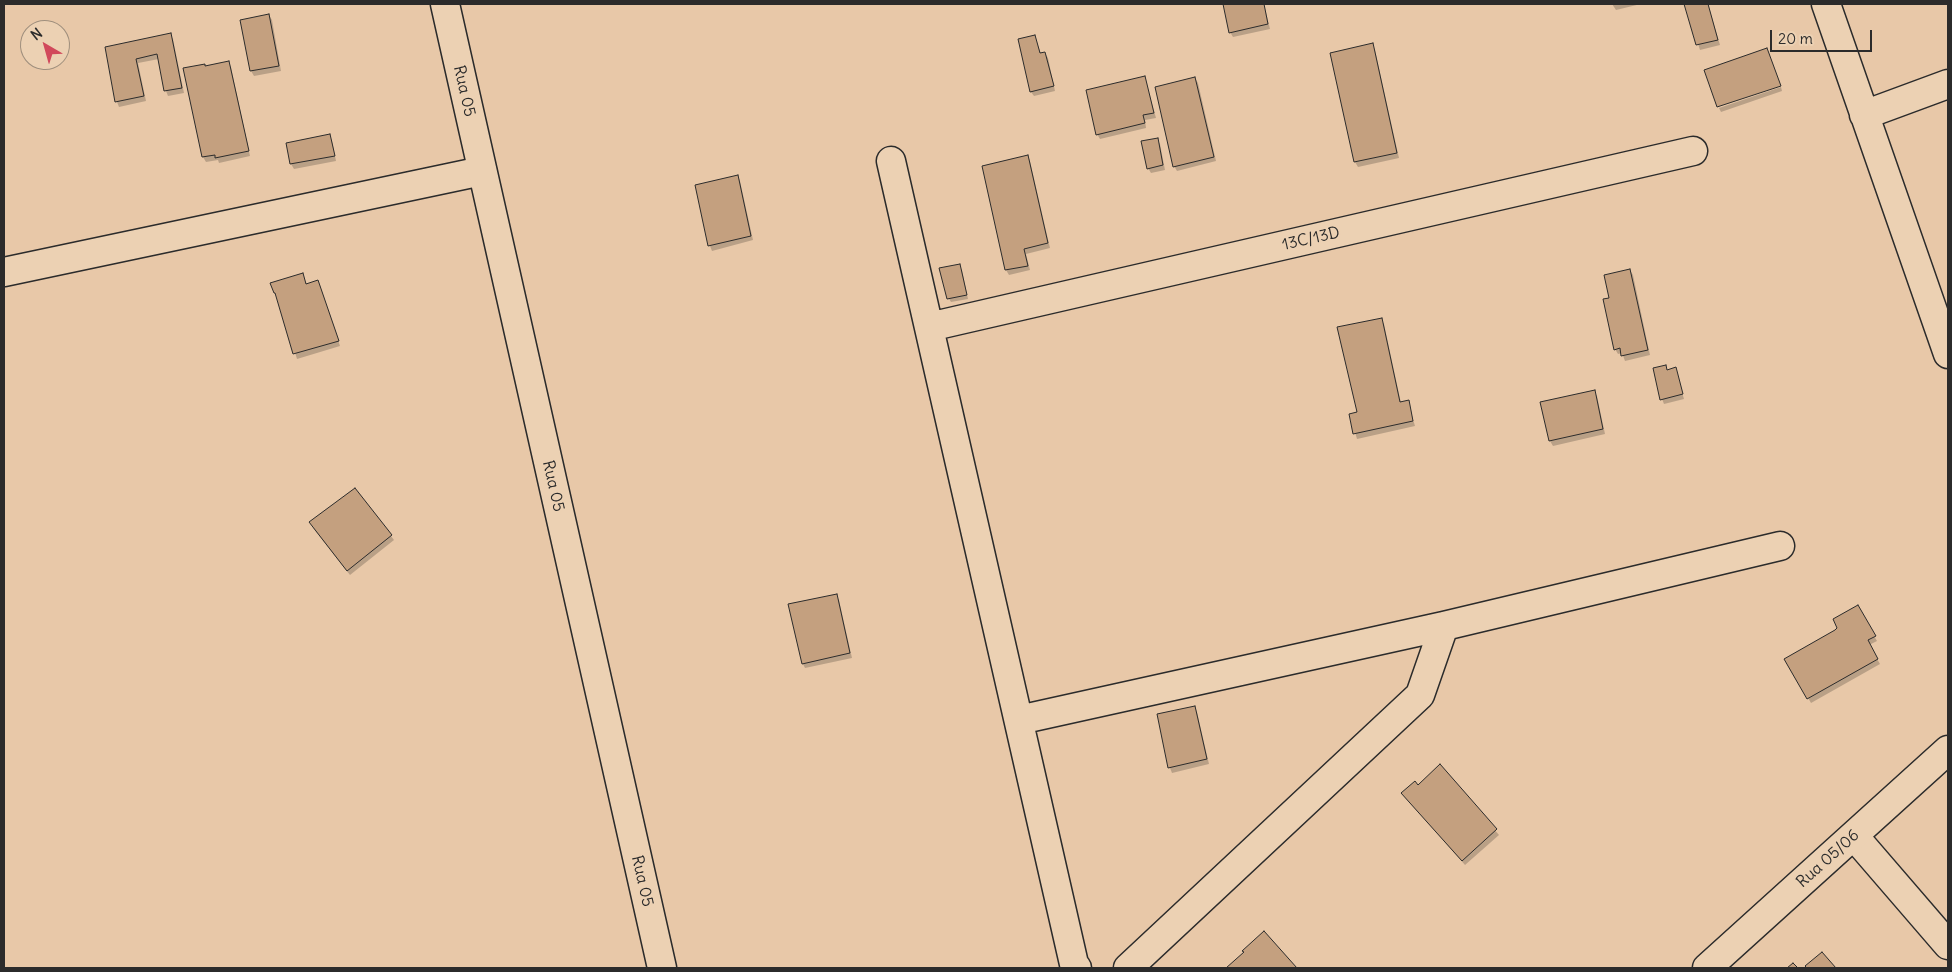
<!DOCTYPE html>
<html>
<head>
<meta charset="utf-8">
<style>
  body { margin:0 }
  #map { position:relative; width:1952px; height:972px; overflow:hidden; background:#e8c8a8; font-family:Delius,sans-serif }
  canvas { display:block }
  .frame { position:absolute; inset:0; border:5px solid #2b2b2b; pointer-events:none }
  .north { position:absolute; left:20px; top:20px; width:50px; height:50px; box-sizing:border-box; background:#ecd1b3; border:1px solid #9f8f7d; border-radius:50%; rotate:322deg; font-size:14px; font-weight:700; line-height:20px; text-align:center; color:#2b2b2b }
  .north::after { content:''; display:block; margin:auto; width:18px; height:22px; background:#d1495b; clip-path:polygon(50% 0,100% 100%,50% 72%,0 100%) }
  .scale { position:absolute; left:1770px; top:30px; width:102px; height:22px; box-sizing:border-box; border:2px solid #2b2b2b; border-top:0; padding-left:6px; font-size:15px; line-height:18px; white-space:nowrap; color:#2b2b2b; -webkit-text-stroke:4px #ecd1b3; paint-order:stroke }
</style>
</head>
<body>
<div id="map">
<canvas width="1952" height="972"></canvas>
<div class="frame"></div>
<div class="north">N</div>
<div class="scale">20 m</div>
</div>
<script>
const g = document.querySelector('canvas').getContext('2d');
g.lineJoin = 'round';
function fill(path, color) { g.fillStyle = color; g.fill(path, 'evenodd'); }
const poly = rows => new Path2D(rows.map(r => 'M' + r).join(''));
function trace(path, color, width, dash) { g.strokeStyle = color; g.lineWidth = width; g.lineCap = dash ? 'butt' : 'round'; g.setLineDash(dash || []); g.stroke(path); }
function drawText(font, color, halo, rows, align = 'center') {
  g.font = font + ' Delius,sans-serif'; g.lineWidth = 4; g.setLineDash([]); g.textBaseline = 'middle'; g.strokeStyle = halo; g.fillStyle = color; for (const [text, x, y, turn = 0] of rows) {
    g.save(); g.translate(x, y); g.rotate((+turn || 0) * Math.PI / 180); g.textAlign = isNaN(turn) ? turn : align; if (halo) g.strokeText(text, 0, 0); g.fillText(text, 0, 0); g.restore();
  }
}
fill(poly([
  [1224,4,1264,4,1270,29,1233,37,1230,32],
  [1612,4,1641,4,1616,10],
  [1685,4,1708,4,1720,45,1700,50],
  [269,15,272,20,281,71,254,76,251,71,241,21],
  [170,34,173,39,184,93,168,96,166,91,159,59,138,63,146,101,119,107,117,102,106,48],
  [1035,37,1041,54,1045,53,1048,58,1055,91,1034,96,1031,92],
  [1372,45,1375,50,1399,158,1358,167,1355,162],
  [229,63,231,67,250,156,219,163,218,160,206,162,203,157,184,69,206,68],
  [1145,78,1156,118,1145,120,1146,128,1100,139,1097,134],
  [1195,78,1198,83,1216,161,1177,171,1174,166],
  [1781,87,1782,91,1721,112,1719,108],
  [330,136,332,141,336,161,294,169,291,164,287,144],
  [1157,139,1160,144,1165,170,1151,173,1148,168],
  [1028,156,1030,161,1050,248,1026,254,1030,270,1009,275,1006,270,983,166],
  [738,176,740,181,753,240,712,251,710,246,696,186],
  [959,265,962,270,968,299,951,302,948,297],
  [1630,270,1633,275,1650,355,1625,361,1622,353,1618,354,1615,349],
  [303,275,307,285,318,282,320,286,340,346,297,359,278,297,275,293],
  [1381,319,1384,324,1401,403,1408,402,1415,426,1357,439,1350,415,1358,413],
  [1665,367,1668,371,1675,369,1684,399,1664,404,1662,399],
  [1594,392,1597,396,1605,434,1553,446,1550,441,1542,403],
  [313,528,391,536,394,540,350,575],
  [836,595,839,600,852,658,805,668,803,664],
  [1857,607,1877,641,1869,645,1880,664,1811,703,1786,659,1835,631],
  [1195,707,1197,712,1209,764,1172,773,1170,768,1158,715],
  [1440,766,1499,835,1465,865,1406,798],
  [1264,933,1295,968,1228,968,1245,953]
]), '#0003');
const building = poly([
  [1223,4,1264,4,1268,24,1229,33,1223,4],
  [1684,4,1708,4,1718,40,1696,45,1684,4],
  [269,14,279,66,250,71,240,20,269,14],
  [171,33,182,88,164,91,157,54,136,59,144,96,115,102,105,47,171,33],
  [1035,35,1040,53,1045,52,1054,86,1030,92,1018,39,1035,35],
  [1373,43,1397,153,1354,162,1330,53,1373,43],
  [1767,48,1781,86,1717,107,1704,70,1767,48],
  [229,61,249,151,215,158,215,155,202,157,183,68,205,64,205,66,229,61],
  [1145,76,1154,113,1143,115,1145,123,1096,135,1086,90,1145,76],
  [1195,77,1214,157,1173,167,1155,87,1195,77],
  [330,134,335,156,290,164,286,143,330,134],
  [1158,138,1163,165,1147,169,1141,141,1158,138],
  [1028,155,1048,243,1024,249,1028,266,1005,270,982,166,1028,155],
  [738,175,751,236,708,246,695,185,738,175],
  [960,264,967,295,947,299,939,268,960,264],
  [1630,269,1648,350,1621,356,1620,348,1614,350,1603,299,1609,298,1604,275,1630,269],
  [303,273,306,284,318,280,339,341,293,354,275,293,274,293,270,283,303,273],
  [1382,318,1400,402,1409,400,1413,421,1353,434,1349,414,1357,412,1337,327,1382,318],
  [1666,365,1667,370,1676,367,1683,394,1660,400,1653,368,1666,365],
  [1595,390,1603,429,1549,441,1540,402,1595,390],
  [355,488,392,535,347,571,309,522,355,488],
  [837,594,850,653,802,664,788,604,837,594],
  [1858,605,1876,636,1868,640,1878,659,1807,699,1784,659,1835,630,1837,628,1833,619,1858,605],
  [1195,706,1207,759,1168,768,1157,714,1195,706],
  [1440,764,1497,829,1462,861,1401,793,1415,781,1418,785,1440,764],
  [1264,931,1297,968,1226,968,1244,952,1242,951,1264,931],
  [1822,952,1836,968,1807,968,1805,966,1822,952],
  [1793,963,1798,968,1787,968,1793,963]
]);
fill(building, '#c4a07f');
trace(building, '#2b2b2b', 1);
const minor = poly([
  [1826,4,1948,354],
  [1864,115,1948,84],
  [891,161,1074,964,1077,968],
  [4,272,482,171],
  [929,327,1693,151],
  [1019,720,1444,626,1780,546],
  [1854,836,1948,945],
  [1128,968,1420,695,1444,626]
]);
const tertiary = poly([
  [445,4,662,968],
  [1707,968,1948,750]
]);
trace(minor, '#2b2b2b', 31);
trace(tertiary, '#2b2b2b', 31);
trace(minor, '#ecd1b3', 28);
trace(tertiary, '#ecd1b3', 28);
drawText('16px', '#2b2b2b', '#ecd1b3', [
  ["Rua 05",464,91,77],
  ["13C/13D",1311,239,-13],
  ["Rua 05",553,486,77],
  ["Rua 05/06",1828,859,-42],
  ["Rua 05",642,881,77]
]);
</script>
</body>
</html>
